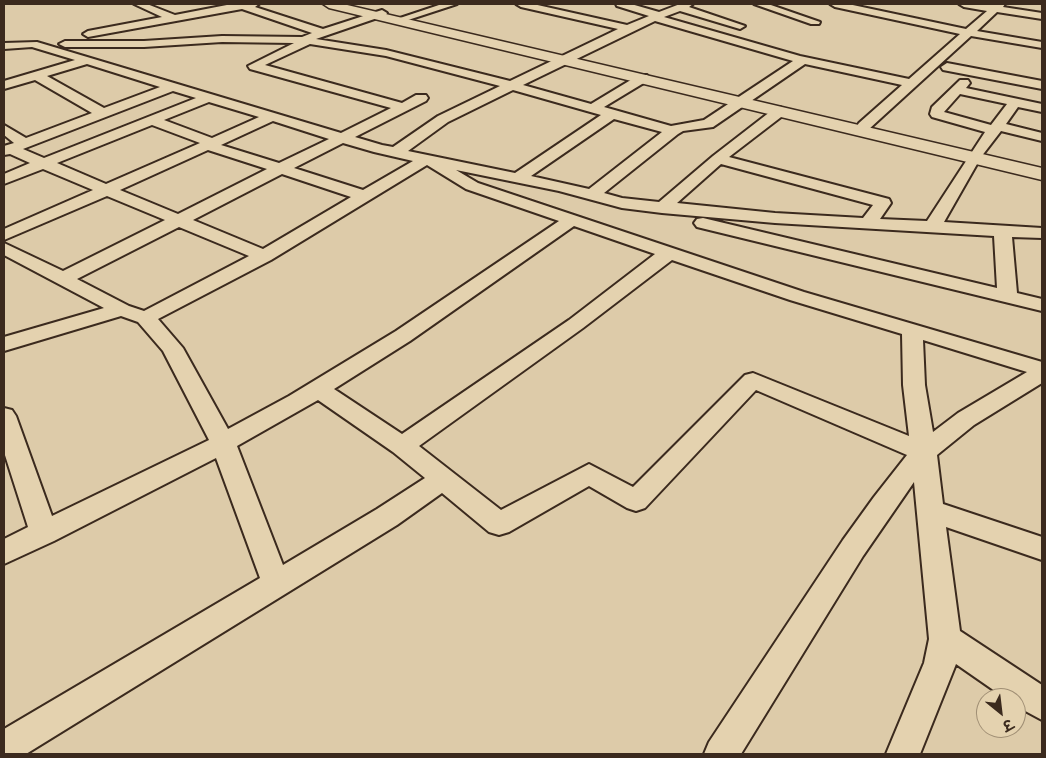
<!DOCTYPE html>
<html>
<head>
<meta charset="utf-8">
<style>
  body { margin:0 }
  #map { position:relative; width:1046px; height:758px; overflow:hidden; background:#ddcba9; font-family:"Patrick Hand","Playpen Sans Deva",sans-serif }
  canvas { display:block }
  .frame { position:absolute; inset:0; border:5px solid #3b2a1e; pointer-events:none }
  .north { position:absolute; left:976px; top:688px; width:50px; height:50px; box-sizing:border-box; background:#e4d2af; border:1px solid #a08f75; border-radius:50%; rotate:151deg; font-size:14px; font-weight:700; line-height:20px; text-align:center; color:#3b2a1e }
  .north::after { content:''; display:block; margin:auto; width:18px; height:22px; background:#3b2a1e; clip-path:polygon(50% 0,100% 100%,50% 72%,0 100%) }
</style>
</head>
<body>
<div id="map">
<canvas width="1046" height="758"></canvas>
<div class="frame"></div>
<div class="north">उ</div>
</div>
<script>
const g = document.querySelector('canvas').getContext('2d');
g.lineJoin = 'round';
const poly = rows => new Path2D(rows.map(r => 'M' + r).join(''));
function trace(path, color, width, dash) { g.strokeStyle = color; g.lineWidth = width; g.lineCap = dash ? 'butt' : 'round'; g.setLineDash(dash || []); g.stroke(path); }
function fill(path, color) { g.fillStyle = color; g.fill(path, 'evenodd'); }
const street = poly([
  [134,4,147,4,175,15,232,4,259,4,255,7,323,29,382,10,387,13,386,15,316,39,386,50,510,81,618,29,521,7,516,4,533,4,627,25,649,16,617,6,616,4,631,4,659,12,680,4,693,4,689,7,745,26,740,29,680,11,664,17,800,56,909,79,960,34,835,7,830,4,848,4,966,29,987,11,964,7,959,4,1005,4,1003,7,1042,13,1042,19,997,12,977,31,1042,42,1042,48,971,36,869,129,864,130,859,129,857,126,859,123,902,85,805,64,713,127,683,131,678,134,604,193,622,198,659,202,713,156,775,108,780,107,787,111,785,114,729,157,889,199,891,203,880,219,927,221,985,132,932,117,930,114,932,107,960,80,968,80,970,83,966,88,1042,104,1042,112,1018,107,1006,124,1042,133,1042,141,1001,131,981,157,944,222,1042,228,1042,238,1012,237,1017,293,1042,299,1042,311,697,227,694,223,697,219,703,218,997,288,994,236,775,223,662,213,622,208,559,191,456,170,478,183,804,292,1042,362,1042,383,974,425,937,455,943,504,1042,537,1042,560,946,527,960,631,1042,685,1042,720,1016,706,1016,698,1005,698,956,664,920,754,886,754,924,663,929,639,914,482,863,556,741,754,704,754,709,742,843,540,874,497,907,455,756,390,645,508,636,511,627,508,589,486,509,532,499,535,489,532,442,493,397,525,26,754,4,754,4,729,260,578,216,458,54,541,4,564,4,539,28,527,4,452,4,408,12,410,16,416,52,516,209,440,163,351,138,322,121,316,4,351,4,337,104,308,4,255,4,243,63,271,165,220,107,196,4,240,4,229,93,190,43,169,4,184,4,174,30,163,10,154,4,155,4,146,14,143,4,135,4,125,26,138,92,113,35,80,4,89,4,81,75,60,32,47,4,49,4,43,37,42,341,133,391,108,250,69,248,66,294,43,222,42,144,47,65,47,59,44,65,41,144,41,222,36,302,37,312,33,242,9,88,37,83,34,88,31,162,17,134,4],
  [655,21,793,61,704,120,671,126,604,107,647,81,649,78,647,75,639,75,591,104,523,85,655,21],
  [310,44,386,56,500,86,438,116,393,147,382,145,355,137,426,101,428,98,426,95,416,95,402,103,265,65,310,44],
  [87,64,160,87,104,108,47,76,87,64],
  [513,90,601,115,515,173,408,151,448,122,513,90],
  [173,91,196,98,44,158,23,149,173,91],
  [960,94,1007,104,991,125,944,112,960,94],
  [209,102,259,117,212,138,164,120,209,102],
  [614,119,662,132,589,189,531,176,614,119],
  [273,121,329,139,279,163,221,145,273,121],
  [152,125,200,143,106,184,57,163,152,125],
  [343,143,374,152,413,161,363,190,294,168,343,143],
  [208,150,267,169,178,214,120,190,208,150],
  [721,164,873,205,863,218,775,213,677,203,721,164],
  [427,165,466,189,559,221,396,331,289,396,228,429,183,348,158,319,271,260,427,165],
  [282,174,351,197,263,249,193,220,282,174],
  [574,226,655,254,569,320,402,434,334,389,410,341,574,226],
  [179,227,249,256,144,311,129,306,77,279,179,227],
  [672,260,790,300,902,334,903,385,909,436,753,373,745,375,633,487,589,464,501,510,419,446,583,328,672,260],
  [923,340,1027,372,958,413,933,432,925,385,923,340],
  [318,400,393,452,425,478,377,509,283,565,237,446,318,400],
  [442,4,457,4,405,21,400,18,442,4],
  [754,4,768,4,820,22,819,24,811,24,754,4],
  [947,63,1042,81,1042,89,943,70,941,67,947,63]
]);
const primary = poly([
  [323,4,343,4,1042,168,1042,180,329,8,323,4]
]);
trace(street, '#3b2a1e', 4);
trace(primary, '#3b2a1e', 3);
fill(street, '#e4d2af');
fill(primary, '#e4d2af');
</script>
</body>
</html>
